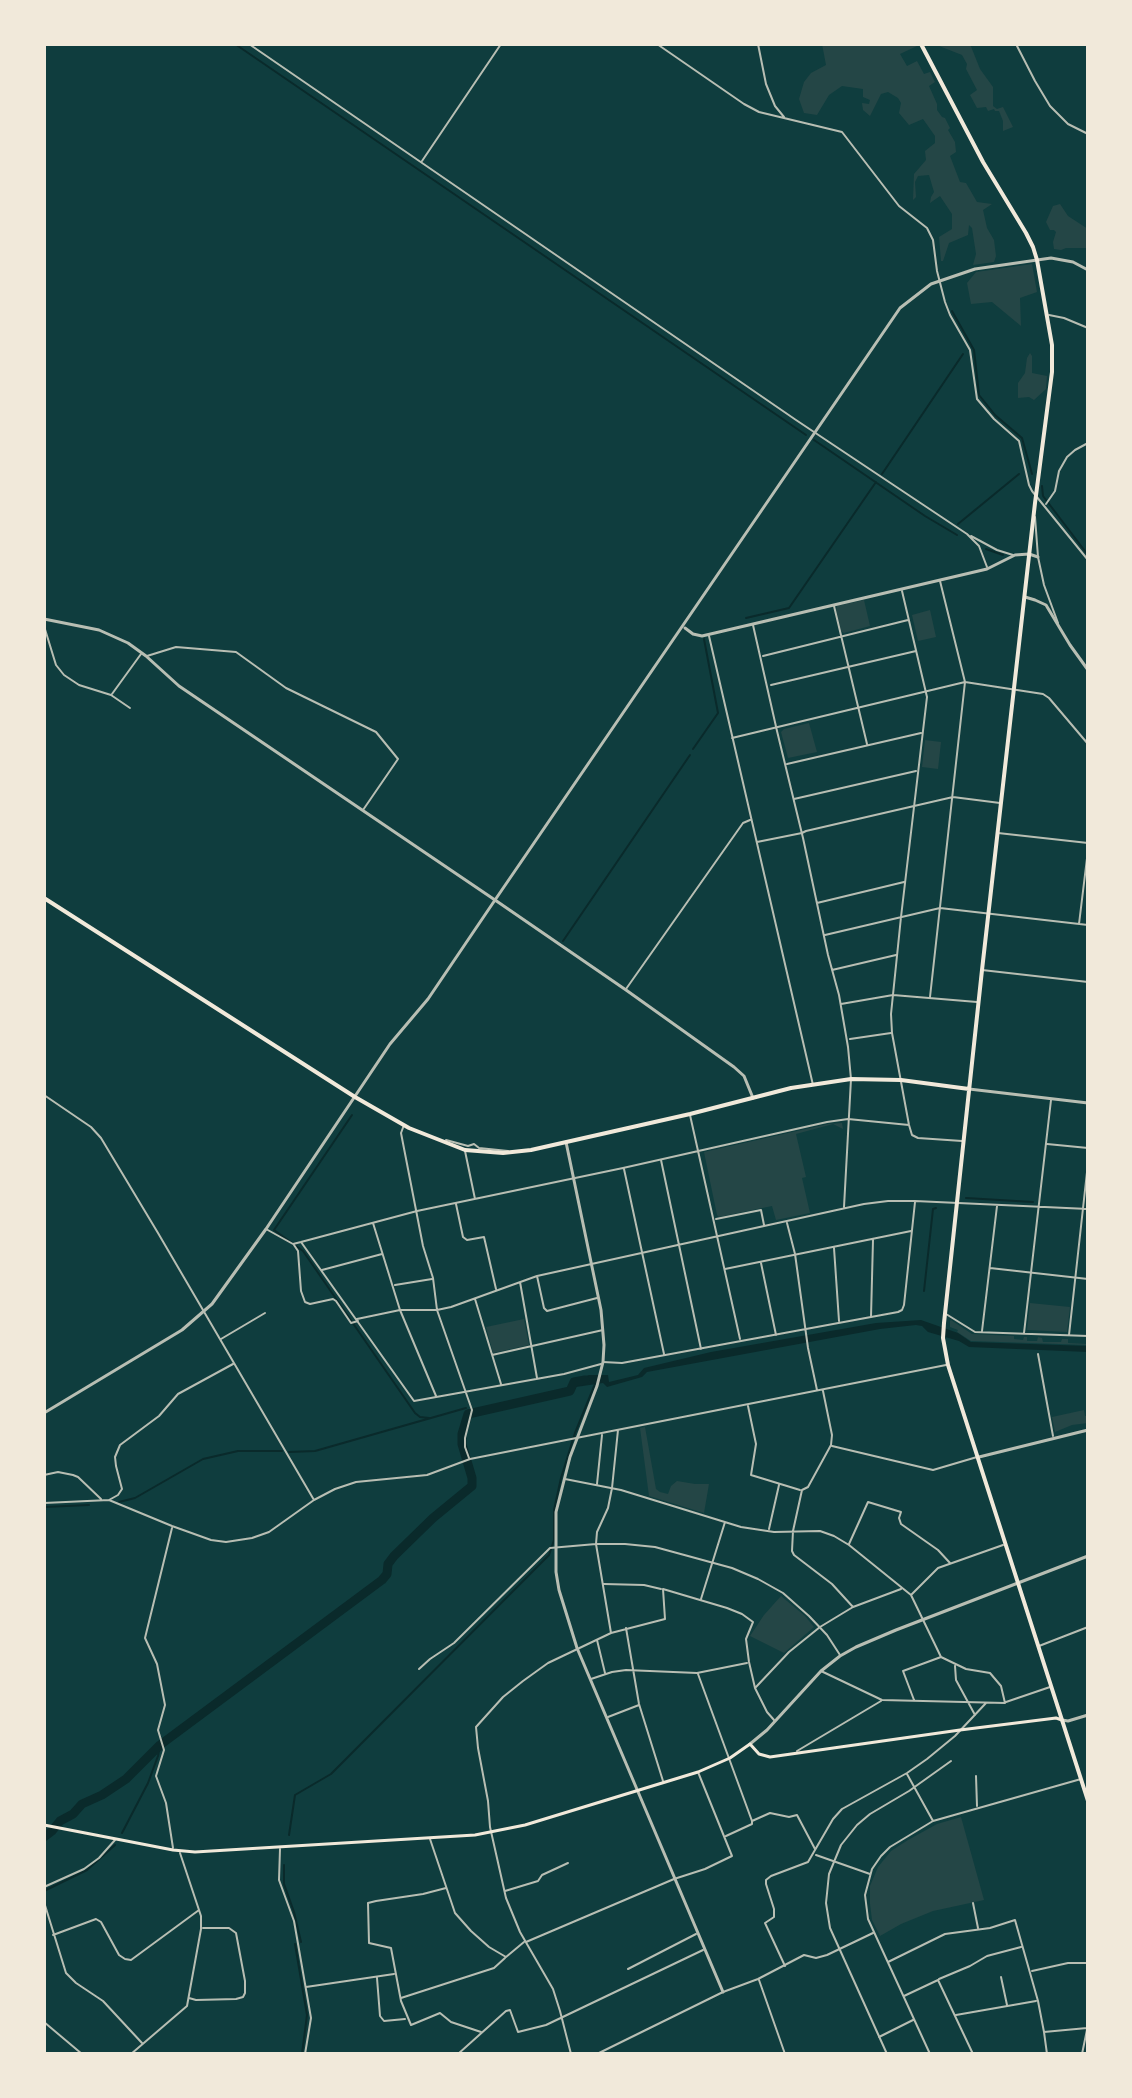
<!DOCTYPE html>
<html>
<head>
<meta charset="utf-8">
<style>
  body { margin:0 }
  #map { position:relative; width:1132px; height:2098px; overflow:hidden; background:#0f3d3e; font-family:"Space Grotesk",sans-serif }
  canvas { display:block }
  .frame { position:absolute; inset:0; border:46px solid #f1e9da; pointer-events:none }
</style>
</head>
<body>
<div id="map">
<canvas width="1132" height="2098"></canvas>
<div class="frame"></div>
</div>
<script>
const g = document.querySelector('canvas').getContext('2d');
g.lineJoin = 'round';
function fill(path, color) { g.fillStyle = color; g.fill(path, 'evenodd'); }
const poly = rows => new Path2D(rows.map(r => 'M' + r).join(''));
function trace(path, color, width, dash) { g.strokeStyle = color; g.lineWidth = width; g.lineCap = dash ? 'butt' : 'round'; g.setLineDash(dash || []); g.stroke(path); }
fill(poly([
  [822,44,916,44,917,46,900,54,907,66,917,61,924,74,930,72,935,82,929,86,937,104,937,110,942,117,945,118,950,128,948,130,955,142,956,152,950,156,960,182,966,183,977,202,992,204,983,210,987,228,994,240,996,256,994,262,973,265,976,254,972,228,969,225,968,235,949,243,943,261,941,261,939,237,952,229,952,214,940,196,930,203,931,197,934,192,929,175,918,176,915,182,916,197,913,200,914,174,926,160,925,151,935,143,935,136,923,119,909,125,899,113,901,103,898,98,888,92,881,94,870,116,863,110,862,103,869,104,870,100,863,97,863,89,842,86,829,95,817,115,804,113,799,99,804,82,811,73,826,65],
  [934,44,970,44,980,69,993,87,993,106,997,109,1003,107,1013,127,1003,131,1003,121,999,111,995,111,994,109,988,111,986,107,977,108,970,95,977,90,966,69,967,64,962,55],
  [1060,204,1068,216,1088,229,1088,248,1066,248,1061,250,1054,249,1053,242,1056,232,1054,230,1050,230,1046,222,1053,206],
  [1032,264,1037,292,1020,298,1021,326,992,302,971,304,967,283,976,272],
  [1030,353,1032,356,1032,373,1047,376,1046,389,1034,400,1029,397,1018,398,1018,383,1025,373,1027,358],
  [864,600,870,626,844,633,841,631,836,610,837,606],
  [930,610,936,637,918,641,912,615],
  [809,723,817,752,788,758,781,732,784,729],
  [925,740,941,742,938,769,922,767],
  [842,1123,843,1129,833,1124,796,1134,806,1177,802,1178,810,1213,776,1220,772,1206,719,1217,717,1215,704,1152,828,1124],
  [1030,1303,1070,1307,1067,1332,1027,1330],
  [524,1319,529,1345,493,1353,486,1327],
  [951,1320,972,1334,1014,1336,1014,1339,1023,1340,1024,1337,1027,1337,1027,1341,1037,1341,1038,1337,1042,1338,1043,1342,1061,1342,1062,1339,1068,1339,1068,1343,1087,1344,1088,1340,1088,1345,971,1341,957,1332,958,1330,950,1327,950,1321],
  [1084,1410,1085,1416,1088,1416,1088,1423,1072,1425,1055,1432,1052,1417],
  [645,1427,656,1489,660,1492,668,1494,671,1486,677,1481,695,1484,709,1484,704,1513,649,1496,640,1428],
  [781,1596,805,1616,814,1627,784,1653,750,1636,764,1615],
  [961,1817,984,1900,933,1911,901,1924,880,1936,872,1920,870,1904,870,1886,878,1867,891,1851,908,1840,937,1824]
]), '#244646');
fill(poly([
  [921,1320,958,1333,971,1342,1088,1346,1088,1352,969,1347,959,1341,928,1332,922,1326,916,1325,880,1329,647,1372,642,1377,607,1387,603,1383,576,1387,574,1379,589,1375,608,1375,609,1382,638,1375,644,1368,711,1352,876,1323]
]), '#0a2a2b');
trace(poly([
  [235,44,806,435],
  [952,311,974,350,979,395,995,415,1022,438,1032,474],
  [814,440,925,516,957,535],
  [882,474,963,354],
  [1042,486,1043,496,1088,555],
  [958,524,1019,474],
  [986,549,1003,555],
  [746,618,789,608,876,482],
  [693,749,718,713,704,639],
  [563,941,690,755],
  [352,1115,274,1230,303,1251,415,1413,420,1417,429,1418],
  [966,1198,1033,1202],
  [924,1291,933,1209,936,1208],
  [289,1452,315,1451,466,1408],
  [119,1502,135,1498,203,1459,238,1451,282,1451],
  [44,1507,89,1505],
  [122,1833,148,1783,158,1756,160,1745],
  [289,1835,295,1795,331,1774,549,1555,554,1540,554,1510,561,1478,575,1433,595,1384],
  [284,1865,284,1884,294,1912,301,1942],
  [44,1891,87,1870,115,1845],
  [295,1944,307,2015,302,2054]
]), '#0a2a2b', 2);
trace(poly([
  [44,1837,52,1831,60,1821,73,1814,82,1804,102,1795,126,1779,160,1745,382,1580,387,1574,388,1564,394,1556,433,1518,472,1486,472,1478,462,1444,462,1434,468,1414,570,1391,574,1382,585,1380]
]), '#0a2a2b', 9);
trace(poly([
  [249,44,796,420,967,534,979,546,987,567],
  [657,44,744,104,759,112,842,132,899,206,927,228,933,240,937,271,945,302,950,315,970,350,977,399,994,419,1019,441,1029,485,1032,491,1088,560],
  [758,44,766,84,775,106,784,117],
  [1016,44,1035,81,1050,106,1068,124,1088,134],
  [422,161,501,44],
  [1049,315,1064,318,1088,328],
  [1046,504,1055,491,1059,471,1067,457,1075,450,1088,443],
  [1035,517,1038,557,1044,585,1058,623],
  [971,536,997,550,1013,555],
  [902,591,927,697,901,917,891,1014,892,1033,909,1125,912,1135,918,1138,962,1141],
  [834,606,867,744],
  [753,625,777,731,803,838,828,955,839,995,848,1047,851,1079,844,1207],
  [44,626,56,665,64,675,79,685,111,695,130,708],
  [709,636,813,1085],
  [147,656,176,647,236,652,286,688,376,732,398,759,363,810],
  [763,656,908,620],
  [771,685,916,651],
  [112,694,141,654],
  [732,738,965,682,1043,694,1049,698,1088,744],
  [787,764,921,733],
  [794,799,916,771],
  [998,833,1088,843],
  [757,842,802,833,806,831,953,797,1000,803],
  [817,903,904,882],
  [1079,924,1088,850],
  [825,935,940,908,1088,925],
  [832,970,896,955],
  [982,970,1088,982],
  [626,989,743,823,750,820],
  [930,997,965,682,940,581],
  [841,1004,893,995,977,1002],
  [850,1039,891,1033],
  [44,1095,91,1127,101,1138,158,1233,314,1500,269,1532,252,1538,226,1542,211,1540,172,1526,109,1500],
  [690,1115,740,1339],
  [404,1125,401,1133,423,1246,433,1278,437,1310,472,1410,465,1438,465,1447,469,1458],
  [446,1140,468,1146,474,1144,479,1148,508,1151],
  [1047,1144,1088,1148],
  [465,1151,475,1199],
  [661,1160,701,1349],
  [624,1169,664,1354],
  [456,1204,463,1237,467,1240,484,1237,496,1289],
  [716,1219,761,1210,764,1225],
  [373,1223,400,1310,436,1396],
  [787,1223,795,1254,808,1348,817,1390],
  [266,1229,293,1244,301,1242,414,1401,564,1374,601,1364],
  [301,1242,417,1211,623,1168,827,1122,848,1119,909,1125],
  [294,1245,298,1251,301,1291,305,1302,310,1304,333,1299,336,1301,351,1323,358,1321],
  [834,1248,839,1321],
  [761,1263,776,1335],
  [990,1268,1088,1279],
  [725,1269,911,1231],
  [322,1270,382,1254],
  [537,1276,544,1308,547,1311,597,1298],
  [520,1282,537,1378],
  [395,1285,432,1279],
  [475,1299,501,1384],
  [946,1314,975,1332,1088,1336],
  [871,1317,873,1240],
  [357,1319,400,1310,437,1310,451,1307,537,1276,864,1204,888,1201,915,1201,1088,1209],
  [982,1331,997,1206],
  [1024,1333,1051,1100],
  [1069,1335,1088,1163],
  [221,1339,265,1313],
  [1038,1354,1053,1436],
  [492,1355,603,1330],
  [603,1362,622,1363,898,1312,902,1310,904,1305,915,1202],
  [823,1391,832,1435,831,1445,808,1487,802,1490,793,1531,792,1551,794,1555,832,1584,853,1607],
  [748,1406,756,1444,751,1475,800,1490],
  [618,1430,612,1488,608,1508,597,1532,596,1544,611,1633,665,1619,663,1589,727,1608,742,1614,753,1622,746,1639,749,1662,755,1688,767,1712,774,1720],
  [832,1446,933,1470,977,1457],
  [44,1475,58,1472,73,1475,78,1477,101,1499],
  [565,1479,621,1490,741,1527,774,1532,820,1531,834,1536,849,1545,911,1595,941,1657,966,1669,990,1673,1001,1686,1005,1703,882,1700,821,1671],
  [597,1484,602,1435],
  [314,1500,335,1489,356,1482,427,1475,470,1459,946,1365],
  [44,1503,109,1500,118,1495,122,1489,116,1466,115,1457,120,1445,159,1416,178,1394,233,1364],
  [172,1528,145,1638,157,1664,165,1705,158,1730,164,1750,156,1776,166,1803,173,1848],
  [769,1529,779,1485],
  [849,1544,868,1502,901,1512,899,1518,901,1524,938,1550,950,1563],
  [604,1584,644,1585,661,1589],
  [912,1594,938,1568,1003,1545],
  [701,1599,725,1522],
  [626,1628,639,1704,663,1781],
  [597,1640,605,1673],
  [1039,1646,1088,1627],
  [955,1666,956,1680,975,1715],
  [419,1669,430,1659,454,1643,550,1548,596,1544,625,1544,655,1547,732,1568,758,1579,783,1593,809,1616,827,1635,840,1655],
  [698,1674,752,1821],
  [591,1679,612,1672,626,1670,697,1673,747,1663],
  [756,1687,789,1652,820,1627,853,1607,901,1589],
  [914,1700,903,1671,941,1657],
  [1006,1702,1050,1687],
  [608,1717,639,1705],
  [797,1751,881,1701],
  [907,1774,933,1821],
  [976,1776,977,1806],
  [726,1836,752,1824,752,1821,770,1813,789,1817,797,1815,815,1849],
  [430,1839,455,1913,471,1931,489,1947,506,1957,524,1942],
  [280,1849,279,1880,294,1921,311,2018,305,2054],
  [816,1855,870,1874],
  [44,1887,84,1869,99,1858,115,1840],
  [446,1888,423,1894,376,1901,368,1903,369,1943,391,1948,401,2001,411,2025,440,2013,451,2022,481,2032],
  [505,1891,538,1881,542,1875,568,1863],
  [44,1902,66,1973,76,1983,103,2001,142,2043],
  [973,1903,978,1928],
  [53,1935,96,1919,101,1922,119,1955,125,1959,131,1960,199,1910],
  [526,1942,674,1879,705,1869,732,1856,698,1772],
  [888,1962,945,1934,990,1928,1015,1920,1038,2001,1044,2032],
  [785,1966,765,1923,774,1917,774,1909,766,1884,766,1880,771,1876,808,1862,833,1819,842,1809,907,1773,927,1759,955,1736,986,1703],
  [628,1969,696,1934],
  [1032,1971,1068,1963,1088,1963],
  [1001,1977,1007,2005],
  [377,1978,380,2016,384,2021,405,2019],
  [939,1979,970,1966,987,1956,1021,1947],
  [759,1980,785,2054],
  [306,1987,394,1974],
  [904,1996,938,1980,973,2054],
  [189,1998,196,2000,236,1999,243,1997,245,1993,245,1981,236,1933,229,1928,203,1928],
  [401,1998,494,1968,505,1958],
  [956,2015,1036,2001],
  [44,2022,82,2054],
  [879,2037,913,2020],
  [131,2054,187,2006,201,1929,201,1916,180,1853],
  [458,2054,506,2011,510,2010,518,2032,546,2025,703,1950],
  [571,2054,560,2011,553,1989,520,1932,506,1898,490,1827,488,1801,478,1748,476,1727,503,1697,523,1681,548,1663,611,1633],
  [597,2054,723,1992,758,1979,804,1955,816,1958,827,1955,873,1933],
  [887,2054,830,1928,826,1903,829,1874,841,1845,857,1825,870,1814,909,1791,951,1761],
  [930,2054,868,1919,865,1895,872,1869,881,1856,890,1847,933,1821,1081,1779],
  [1047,2054,1044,2032,1087,2028],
  [1082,2054,1088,2025]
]), '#b8beb3', 2);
trace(poly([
  [1025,597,1035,600,1046,605,1070,645,1088,670],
  [44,619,99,630,128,643,146,656,179,686,495,900,900,308,931,284,975,269,1051,258,1073,262,1088,270],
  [685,628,693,634,702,636,987,569,1015,555,1029,554,1038,557],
  [969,1089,1088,1103],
  [566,1142,601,1310,604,1345,603,1362,597,1386,570,1457,556,1512,556,1572,559,1590,577,1648,723,1992],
  [44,1413,182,1330,212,1304,266,1229,390,1044,428,999,495,900,626,990,734,1067,744,1076,753,1098],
  [979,1457,1088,1430],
  [1062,1720,1068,1721,1088,1715],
  [750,1744,767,1730,821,1671,840,1656,856,1647,896,1630,1088,1556]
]), '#b8beb3', 3);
trace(poly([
  [44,1825,173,1850,195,1852,475,1835,525,1825,698,1772,730,1758,750,1744,759,1754,770,1757,960,1730,1056,1718,1062,1720]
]), '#f1e9da', 3);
trace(poly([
  [921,44,983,162,1026,233,1033,247,1037,260,1052,345,1052,372,1035,503,982,970,944,1323,943,1338,948,1365,1088,1801],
  [44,898,355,1097,409,1128,465,1150,503,1153,531,1150,690,1114,791,1088,851,1079,901,1080,969,1089]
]), '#f1e9da', 4);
</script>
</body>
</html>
